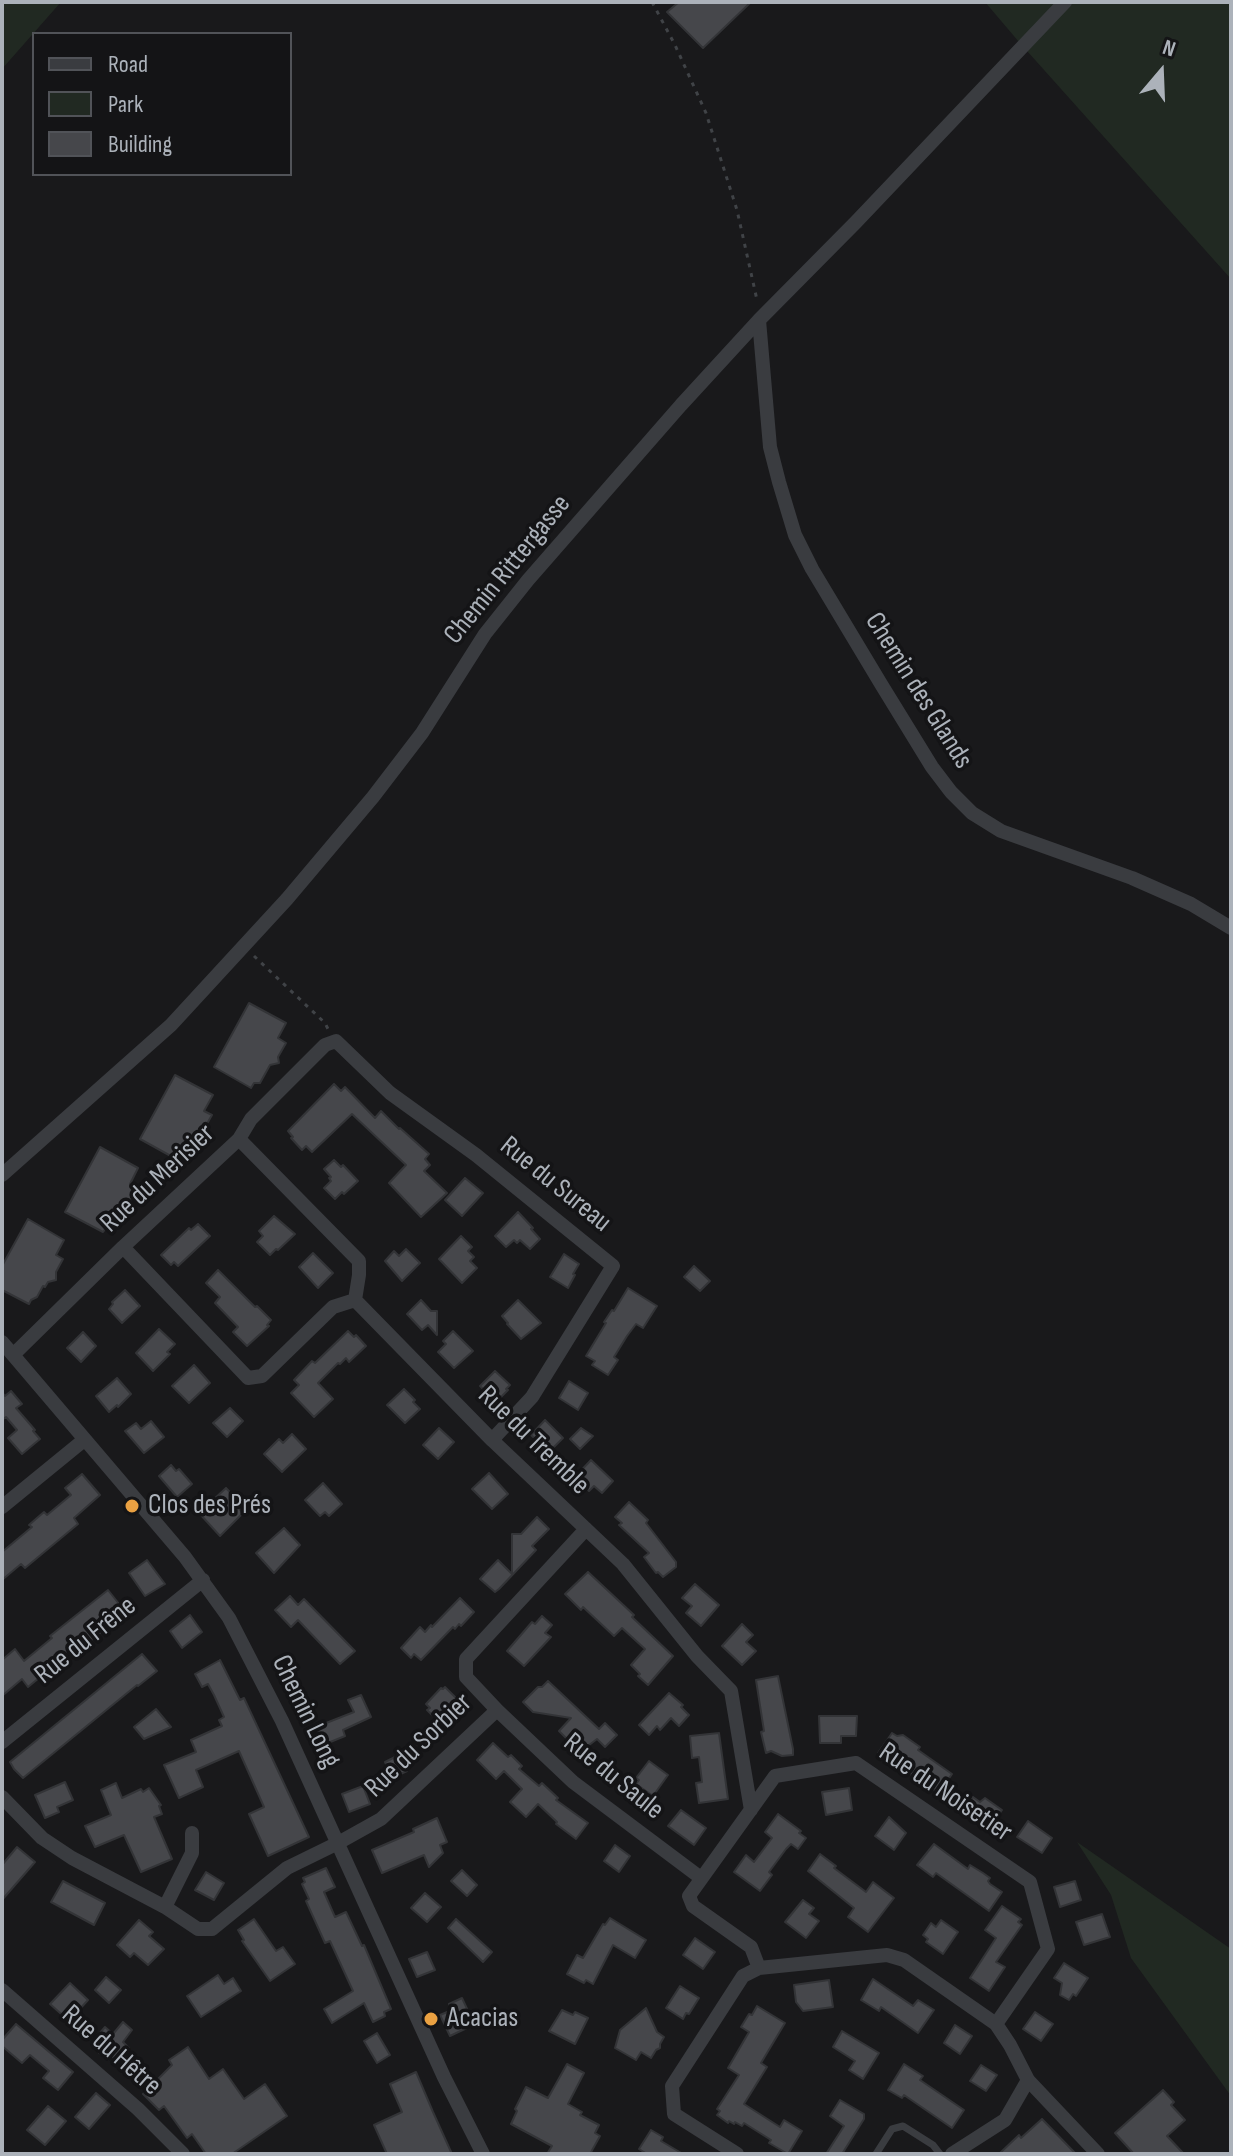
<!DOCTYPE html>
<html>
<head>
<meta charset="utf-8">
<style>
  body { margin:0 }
  #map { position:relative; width:1233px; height:2156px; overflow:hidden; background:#19191b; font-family:"Sofia Sans Condensed",sans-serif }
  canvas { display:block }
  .frame { position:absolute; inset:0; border:4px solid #acb2ba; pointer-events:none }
  .legend { position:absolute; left:32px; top:32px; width:260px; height:144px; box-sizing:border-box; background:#141416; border:2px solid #515358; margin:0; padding:10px 14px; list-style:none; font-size:24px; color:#acb2ba }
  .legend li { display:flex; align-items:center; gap:16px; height:40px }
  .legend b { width:40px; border:2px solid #515358 }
  .north { position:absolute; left:1121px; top:32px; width:80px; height:80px; -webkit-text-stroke:6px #141416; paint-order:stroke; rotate:19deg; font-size:22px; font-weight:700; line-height:32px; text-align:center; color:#acb2ba }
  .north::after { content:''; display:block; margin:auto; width:28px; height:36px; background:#acb2ba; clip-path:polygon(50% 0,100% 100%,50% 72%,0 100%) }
</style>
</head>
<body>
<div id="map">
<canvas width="1233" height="2156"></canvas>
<div class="frame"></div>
<ul class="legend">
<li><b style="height:10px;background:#3a3c40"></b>Road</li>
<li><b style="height:22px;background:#212922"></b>Park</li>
<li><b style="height:22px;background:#46474b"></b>Building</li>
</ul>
<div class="north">N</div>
</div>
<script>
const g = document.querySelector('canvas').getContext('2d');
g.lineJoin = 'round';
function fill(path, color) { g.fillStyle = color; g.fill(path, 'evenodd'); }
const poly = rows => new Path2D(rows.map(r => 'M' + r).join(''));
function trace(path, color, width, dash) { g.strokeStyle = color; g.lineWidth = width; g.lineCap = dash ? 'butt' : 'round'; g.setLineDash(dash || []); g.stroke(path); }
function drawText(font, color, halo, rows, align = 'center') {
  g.font = font + ' "Sofia Sans Condensed",sans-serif'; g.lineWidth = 7; g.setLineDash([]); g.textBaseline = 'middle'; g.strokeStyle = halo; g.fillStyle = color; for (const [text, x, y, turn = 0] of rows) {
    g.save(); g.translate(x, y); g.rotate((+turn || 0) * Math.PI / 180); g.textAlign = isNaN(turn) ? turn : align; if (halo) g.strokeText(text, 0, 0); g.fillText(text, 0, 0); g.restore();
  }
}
fill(poly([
  [2,2,61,2,2,69],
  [985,2,1231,2,1231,279,1019,42],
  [1077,1842,1231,1949,1231,2096,1131,1958,1111,1895]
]), '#212922');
const building = poly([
  [679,2,751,2,703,48,667,12,679,2],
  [249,1003,286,1023,278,1038,286,1043,278,1057,279,1063,270,1065,260,1083,254,1083,251,1088,214,1067,249,1003],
  [175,1075,213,1095,204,1111,212,1115,204,1129,205,1136,196,1137,187,1154,180,1156,178,1160,140,1139,175,1075],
  [334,1084,341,1091,345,1087,375,1118,381,1111,399,1129,400,1128,429,1154,425,1159,430,1165,424,1171,447,1193,421,1217,389,1183,406,1165,352,1114,312,1152,306,1146,302,1150,291,1138,293,1137,288,1131,334,1084],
  [100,1147,138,1168,130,1184,138,1188,130,1203,130,1208,122,1210,113,1227,106,1228,103,1232,65,1212,100,1147],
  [334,1160,341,1167,343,1165,358,1181,344,1194,342,1192,335,1199,324,1188,331,1181,329,1178,331,1177,324,1169,334,1160],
  [465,1178,483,1193,462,1216,445,1200,465,1178],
  [518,1212,533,1228,531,1229,540,1239,530,1249,520,1240,517,1243,514,1240,506,1247,495,1236,518,1212],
  [274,1216,295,1234,278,1250,276,1249,270,1255,257,1242,263,1236,259,1231,274,1216],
  [28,1219,64,1240,56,1255,63,1259,56,1272,56,1280,48,1282,45,1287,43,1286,37,1297,31,1300,29,1304,2,1290,2,1266,28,1219],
  [198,1224,210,1236,178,1266,174,1262,171,1265,161,1255,189,1228,191,1230,198,1224],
  [461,1236,472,1247,468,1251,474,1257,470,1261,477,1268,462,1283,439,1259,461,1236],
  [406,1249,420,1263,402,1281,385,1261,394,1251,399,1256,406,1249],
  [313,1253,333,1273,318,1288,299,1267,313,1253],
  [564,1254,579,1264,573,1274,575,1275,568,1288,550,1277,564,1254],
  [694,1266,710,1281,700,1291,684,1277,694,1266],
  [218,1270,255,1307,257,1306,271,1320,267,1325,269,1326,247,1346,233,1332,238,1327,215,1303,220,1297,206,1283,218,1270],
  [628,1288,657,1306,643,1328,636,1324,627,1336,614,1357,618,1360,608,1375,592,1365,595,1361,586,1356,606,1323,604,1322,612,1310,614,1311,628,1288],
  [125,1290,140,1306,122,1323,109,1309,113,1304,112,1302,125,1290],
  [421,1300,431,1311,437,1311,437,1335,428,1325,422,1330,407,1314,421,1300],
  [518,1300,541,1323,521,1339,507,1324,508,1323,502,1316,518,1300],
  [159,1329,175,1344,167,1352,170,1354,153,1371,136,1353,159,1329],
  [348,1331,354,1337,356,1335,366,1346,349,1362,346,1358,340,1364,338,1363,318,1383,333,1399,314,1417,291,1393,299,1385,294,1380,312,1361,315,1363,348,1331],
  [453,1331,473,1351,454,1368,438,1352,446,1344,443,1341,453,1331],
  [83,1332,96,1346,81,1362,67,1348,83,1332],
  [194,1365,210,1383,189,1403,172,1386,194,1365],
  [495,1371,510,1385,506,1389,508,1390,496,1402,480,1386,495,1371],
  [117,1378,131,1394,118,1407,117,1405,109,1412,96,1396,117,1378],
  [569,1381,588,1393,578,1410,559,1398,569,1381],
  [404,1389,415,1400,413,1402,420,1409,405,1423,387,1405,404,1389],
  [11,1391,22,1404,16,1408,35,1430,33,1431,40,1439,22,1454,8,1438,17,1430,6,1417,2,1420,2,1392,5,1396,11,1391],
  [230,1408,243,1421,227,1437,213,1423,230,1408],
  [545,1420,563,1438,549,1452,531,1435,545,1420],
  [151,1421,164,1437,144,1453,125,1431,136,1423,141,1429,151,1421],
  [439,1428,454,1442,438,1459,423,1445,439,1428],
  [581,1428,593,1436,580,1449,570,1439,581,1428],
  [292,1434,306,1449,282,1472,264,1454,279,1439,283,1443,292,1434],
  [591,1460,613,1481,602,1493,594,1486,589,1491,574,1478,591,1460],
  [171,1465,176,1471,179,1469,192,1484,177,1497,159,1476,171,1465],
  [489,1473,508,1494,492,1509,472,1489,489,1473],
  [82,1474,100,1495,74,1518,78,1524,25,1568,21,1564,2,1580,2,1552,32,1527,29,1525,37,1518,44,1512,47,1515,71,1495,65,1488,82,1474],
  [323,1483,342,1504,329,1516,325,1512,320,1516,305,1500,323,1483],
  [226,1488,241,1504,238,1507,243,1513,220,1536,199,1513,226,1488],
  [629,1502,648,1520,646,1523,676,1562,676,1567,663,1577,658,1572,656,1573,644,1557,649,1553,619,1525,622,1523,615,1517,629,1502],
  [537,1517,549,1529,532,1546,536,1550,499,1589,495,1592,480,1579,498,1560,512,1574,512,1534,521,1534,537,1517],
  [284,1528,300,1545,274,1573,256,1553,284,1528],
  [147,1560,165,1584,145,1596,129,1573,147,1560],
  [588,1572,634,1615,632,1617,673,1656,648,1685,638,1676,640,1674,631,1665,645,1649,622,1628,614,1636,583,1607,581,1610,565,1594,588,1572],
  [695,1584,719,1605,701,1626,686,1613,692,1606,682,1598,695,1584],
  [108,1590,127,1614,107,1630,106,1628,77,1652,72,1647,48,1667,50,1669,28,1687,22,1679,2,1696,2,1660,15,1649,24,1661,52,1638,50,1636,108,1590],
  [290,1596,298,1605,304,1599,355,1651,340,1664,298,1620,291,1627,275,1610,290,1596],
  [460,1598,474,1612,461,1626,459,1624,455,1629,453,1627,421,1660,414,1654,411,1658,401,1648,420,1627,425,1632,431,1625,432,1627,460,1598],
  [190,1615,202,1632,182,1648,170,1631,190,1615],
  [542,1616,552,1625,545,1633,551,1637,524,1666,507,1651,532,1622,535,1624,542,1616],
  [742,1624,753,1635,746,1642,756,1651,742,1665,722,1646,742,1624],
  [142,1654,157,1671,138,1686,137,1685,23,1778,14,1769,10,1762,142,1654],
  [220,1660,240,1700,244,1698,309,1837,268,1856,249,1814,264,1807,239,1751,196,1770,203,1787,179,1798,164,1765,196,1752,191,1740,222,1726,219,1720,224,1717,214,1695,208,1684,202,1687,195,1674,220,1660],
  [778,1676,793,1749,793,1755,782,1756,771,1751,766,1753,761,1732,764,1731,756,1680,778,1676],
  [548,1681,599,1729,605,1723,617,1735,605,1747,597,1739,580,1752,559,1731,571,1718,533,1712,523,1702,538,1687,542,1687,548,1681],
  [445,1687,459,1701,457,1703,458,1705,450,1713,455,1718,445,1728,427,1710,430,1708,426,1704,441,1688,443,1689,445,1687],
  [669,1693,683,1705,681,1707,689,1715,679,1726,671,1718,660,1730,657,1726,649,1735,639,1725,669,1693],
  [361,1695,371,1717,343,1730,345,1736,323,1745,316,1727,354,1712,348,1700,361,1695],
  [156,1709,171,1727,144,1739,134,1727,156,1709],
  [819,1716,857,1716,856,1736,841,1736,841,1743,820,1743,819,1716],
  [719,1733,728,1799,699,1803,696,1783,702,1782,699,1757,692,1758,690,1736,719,1733],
  [892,1733,897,1736,903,1735,920,1747,918,1750,952,1774,939,1793,878,1753,892,1733],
  [493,1743,508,1757,511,1755,522,1766,519,1769,539,1786,542,1783,558,1798,556,1800,588,1823,576,1839,556,1824,557,1822,538,1804,526,1817,510,1802,522,1789,504,1771,496,1779,477,1760,493,1743],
  [399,1755,407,1771,392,1778,385,1762,399,1755],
  [649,1761,668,1775,653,1796,636,1784,639,1780,636,1778,649,1761],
  [65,1782,73,1800,57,1807,59,1812,45,1818,35,1795,65,1782],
  [116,1783,122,1798,141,1789,143,1792,149,1788,161,1805,159,1806,162,1814,154,1817,172,1859,141,1872,124,1835,95,1847,85,1826,111,1815,101,1790,116,1783],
  [363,1786,370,1804,349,1812,342,1794,363,1786],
  [849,1788,852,1810,826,1815,822,1792,849,1788],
  [973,1797,980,1802,985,1798,1002,1810,997,1817,999,1822,993,1823,988,1830,971,1818,973,1813,966,1808,973,1797],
  [681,1810,706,1828,694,1845,668,1826,681,1810],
  [778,1814,801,1831,799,1833,806,1838,798,1849,791,1844,786,1849,769,1872,772,1875,760,1891,734,1872,746,1855,754,1862,772,1838,765,1832,778,1814],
  [889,1817,906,1833,894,1850,875,1836,889,1817],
  [437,1818,447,1842,440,1845,443,1853,429,1867,424,1855,382,1873,372,1850,414,1832,413,1829,437,1818],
  [1028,1821,1052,1838,1042,1853,1017,1837,1028,1821],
  [934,1844,968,1869,970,1865,983,1873,990,1878,988,1881,990,1884,1002,1892,989,1911,936,1873,933,1877,917,1865,934,1844],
  [615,1845,630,1856,619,1872,604,1861,615,1845],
  [17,1847,35,1862,2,1900,2,1865,17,1847],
  [820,1854,836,1866,834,1868,866,1892,873,1882,894,1898,868,1932,848,1917,854,1908,808,1871,820,1854],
  [326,1868,335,1887,324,1892,335,1917,346,1912,362,1946,364,1945,391,2009,384,2012,385,2016,373,2022,364,2003,332,2023,324,2009,353,1991,330,1941,325,1943,306,1901,309,1899,302,1884,305,1882,303,1878,326,1868],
  [462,1870,477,1885,467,1896,451,1881,462,1870],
  [206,1872,224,1883,214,1900,195,1890,206,1872],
  [63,1881,105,1903,94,1925,51,1902,63,1881],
  [1075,1881,1081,1900,1060,1907,1054,1887,1075,1881],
  [425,1893,441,1907,427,1922,411,1908,425,1893],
  [803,1900,814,1908,809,1914,819,1921,806,1938,785,1922,803,1900],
  [1002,1906,1021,1919,1018,1922,1022,1925,996,1962,1005,1967,989,1991,970,1978,996,1938,985,1930,1002,1906],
  [1102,1914,1110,1937,1084,1945,1076,1922,1102,1914],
  [610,1918,646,1940,635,1958,613,1945,593,1984,586,1980,584,1983,567,1974,577,1955,583,1958,603,1924,605,1925,610,1918],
  [254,1919,276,1951,283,1947,295,1964,270,1981,242,1941,244,1940,238,1930,254,1919],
  [456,1919,492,1952,483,1962,448,1928,456,1919],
  [139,1920,153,1932,149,1936,164,1949,148,1965,134,1953,130,1957,117,1945,139,1920],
  [941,1920,958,1932,943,1954,926,1942,928,1939,923,1935,931,1923,936,1927,941,1920],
  [695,1938,715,1952,703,1969,683,1955,695,1938],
  [427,1952,435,1970,417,1977,409,1959,427,1952],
  [1064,1963,1088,1978,1076,1996,1073,1994,1069,2000,1060,1995,1062,1983,1054,1978,1064,1963],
  [218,1975,224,1984,233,1978,241,1991,201,2017,187,1996,218,1975],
  [106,1977,121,1990,109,2003,95,1990,106,1977],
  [873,1979,913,2006,918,2000,934,2010,918,2033,881,2007,879,2011,861,2000,873,1979],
  [829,1980,833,2007,803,2011,796,2002,794,1985,829,1980],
  [70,1983,88,2000,69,2021,50,2004,70,1983],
  [680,1986,699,1998,689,2014,686,2013,683,2019,666,2008,680,1986],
  [462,1998,469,2013,464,2015,469,2027,450,2036,440,2015,452,2010,449,2004,462,1998],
  [757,2006,785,2023,761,2063,767,2067,744,2104,780,2127,784,2120,802,2131,788,2154,769,2143,771,2140,744,2123,742,2126,735,2122,734,2124,729,2121,728,2123,717,2115,720,2111,717,2109,739,2075,728,2068,749,2032,741,2027,749,2014,752,2015,757,2006],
  [646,2008,657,2032,664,2037,660,2044,660,2048,656,2050,651,2058,641,2052,636,2060,615,2048,620,2030,646,2008],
  [562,2010,573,2015,575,2012,588,2018,575,2044,549,2031,562,2010],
  [1035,2012,1053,2024,1041,2041,1023,2029,1035,2012],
  [123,2022,132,2030,123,2042,129,2048,118,2061,111,2056,108,2060,98,2052,102,2047,94,2040,105,2027,113,2034,123,2022],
  [16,2024,73,2072,58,2090,43,2078,49,2071,30,2055,22,2063,2,2046,2,2040,16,2024],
  [955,2025,972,2036,960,2054,944,2043,955,2025],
  [842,2031,879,2053,863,2079,849,2070,855,2061,833,2047,842,2031],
  [377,2033,390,2055,377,2063,364,2041,377,2033],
  [188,2047,209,2079,223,2069,244,2099,265,2084,287,2116,232,2154,206,2154,192,2134,187,2138,164,2106,159,2110,143,2094,172,2065,169,2060,188,2047],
  [567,2064,584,2073,568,2104,582,2112,580,2115,599,2125,595,2133,600,2136,590,2154,547,2154,552,2146,511,2124,517,2111,515,2109,526,2087,548,2098,567,2064],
  [904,2064,923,2076,920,2080,964,2110,952,2128,904,2095,902,2098,888,2090,904,2064],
  [981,2065,997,2075,986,2091,970,2081,981,2065],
  [416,2072,433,2112,452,2154,387,2154,374,2125,402,2112,390,2084,416,2072],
  [1163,2090,1174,2102,1171,2105,1185,2120,1167,2136,1184,2154,1134,2154,1115,2133,1163,2090],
  [96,2093,110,2105,89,2129,75,2117,96,2093],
  [840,2100,864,2114,864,2119,842,2154,826,2154,844,2126,830,2116,840,2100],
  [48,2106,66,2121,45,2145,27,2130,48,2106],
  [1042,2119,1076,2154,999,2154,1019,2135,1021,2138,1042,2119],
  [651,2130,663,2137,661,2141,683,2154,647,2154,639,2149,651,2130]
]);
fill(building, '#46474b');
trace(building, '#333437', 2);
trace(poly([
  [652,2,675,45,706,113,737,210,757,300],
  [254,956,325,1023,328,1029]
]), '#404347', 3, [4, 6]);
trace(poly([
  [876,2154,892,2129,903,2126,933,2145,940,2154]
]), '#3a3c40', 7);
trace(poly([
  [759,320,770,447,779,482,795,535,812,569,881,684,932,767,951,792,972,813,1001,831,1132,878,1191,904,1231,928],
  [239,1139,359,1261,359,1275,355,1300,492,1440,623,1564,697,1656,731,1691,751,1810],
  [2,1175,171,1025,287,899,373,797,422,733,485,634,528,580,681,405,759,320,856,222,1065,2],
  [123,1247,248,1378,262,1376,333,1307,355,1300],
  [2,1342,185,1557,229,1618,282,1721,444,2077,483,2154],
  [13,1355,123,1247,239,1139,251,1119,325,1045,336,1041,390,1093,476,1155,613,1266,532,1397,492,1440],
  [2,1507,84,1440],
  [497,1710,573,1782,701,1878],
  [2,1742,203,1580],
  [2,1797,42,1838,72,1858,165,1907,198,1929,212,1929,287,1868,338,1843,381,1819,497,1710,466,1677,466,1659,586,1529],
  [165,1907,192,1853,192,1833],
  [759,1968,751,1947,693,1906,689,1896,775,1776,856,1763,1030,1882,1048,1949,996,2024],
  [2,1990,138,2109,183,2154],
  [737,2154,674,2114,672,2086,743,1976,759,1968,887,1955,904,1960,996,2024,1010,2045,1028,2080,1098,2154],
  [952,2154,1005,2120,1028,2080]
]), '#3a3c40', 14);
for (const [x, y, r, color] of [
  [132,1506,8,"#eaa142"],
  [431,2019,8,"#eaa142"]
]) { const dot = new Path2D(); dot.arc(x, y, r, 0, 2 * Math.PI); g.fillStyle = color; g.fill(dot); trace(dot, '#141416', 3); }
drawText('28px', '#acb2ba', '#141416', [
  ["Chemin Rittergasse",508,570,-51],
  ["Chemin des Glands",918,691,58],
  ["Rue du Merisier",158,1179,-43],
  ["Rue du Sureau",555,1185,39],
  ["Rue du Tremble",533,1441,44],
  ["Rue du Frêne",86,1641,-39],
  ["Chemin Long",305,1712,64],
  ["Rue du Sorbier",419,1746,-44],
  ["Rue du Saule",613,1777,39],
  ["Rue du Noisetier",945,1793,34],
  ["Rue du Hêtre",111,2051,41]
]);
drawText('28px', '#acb2ba', '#141416', [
  ["Clos des Prés",148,1506],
  ["Acacias",447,2019]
], 'left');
</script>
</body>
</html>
